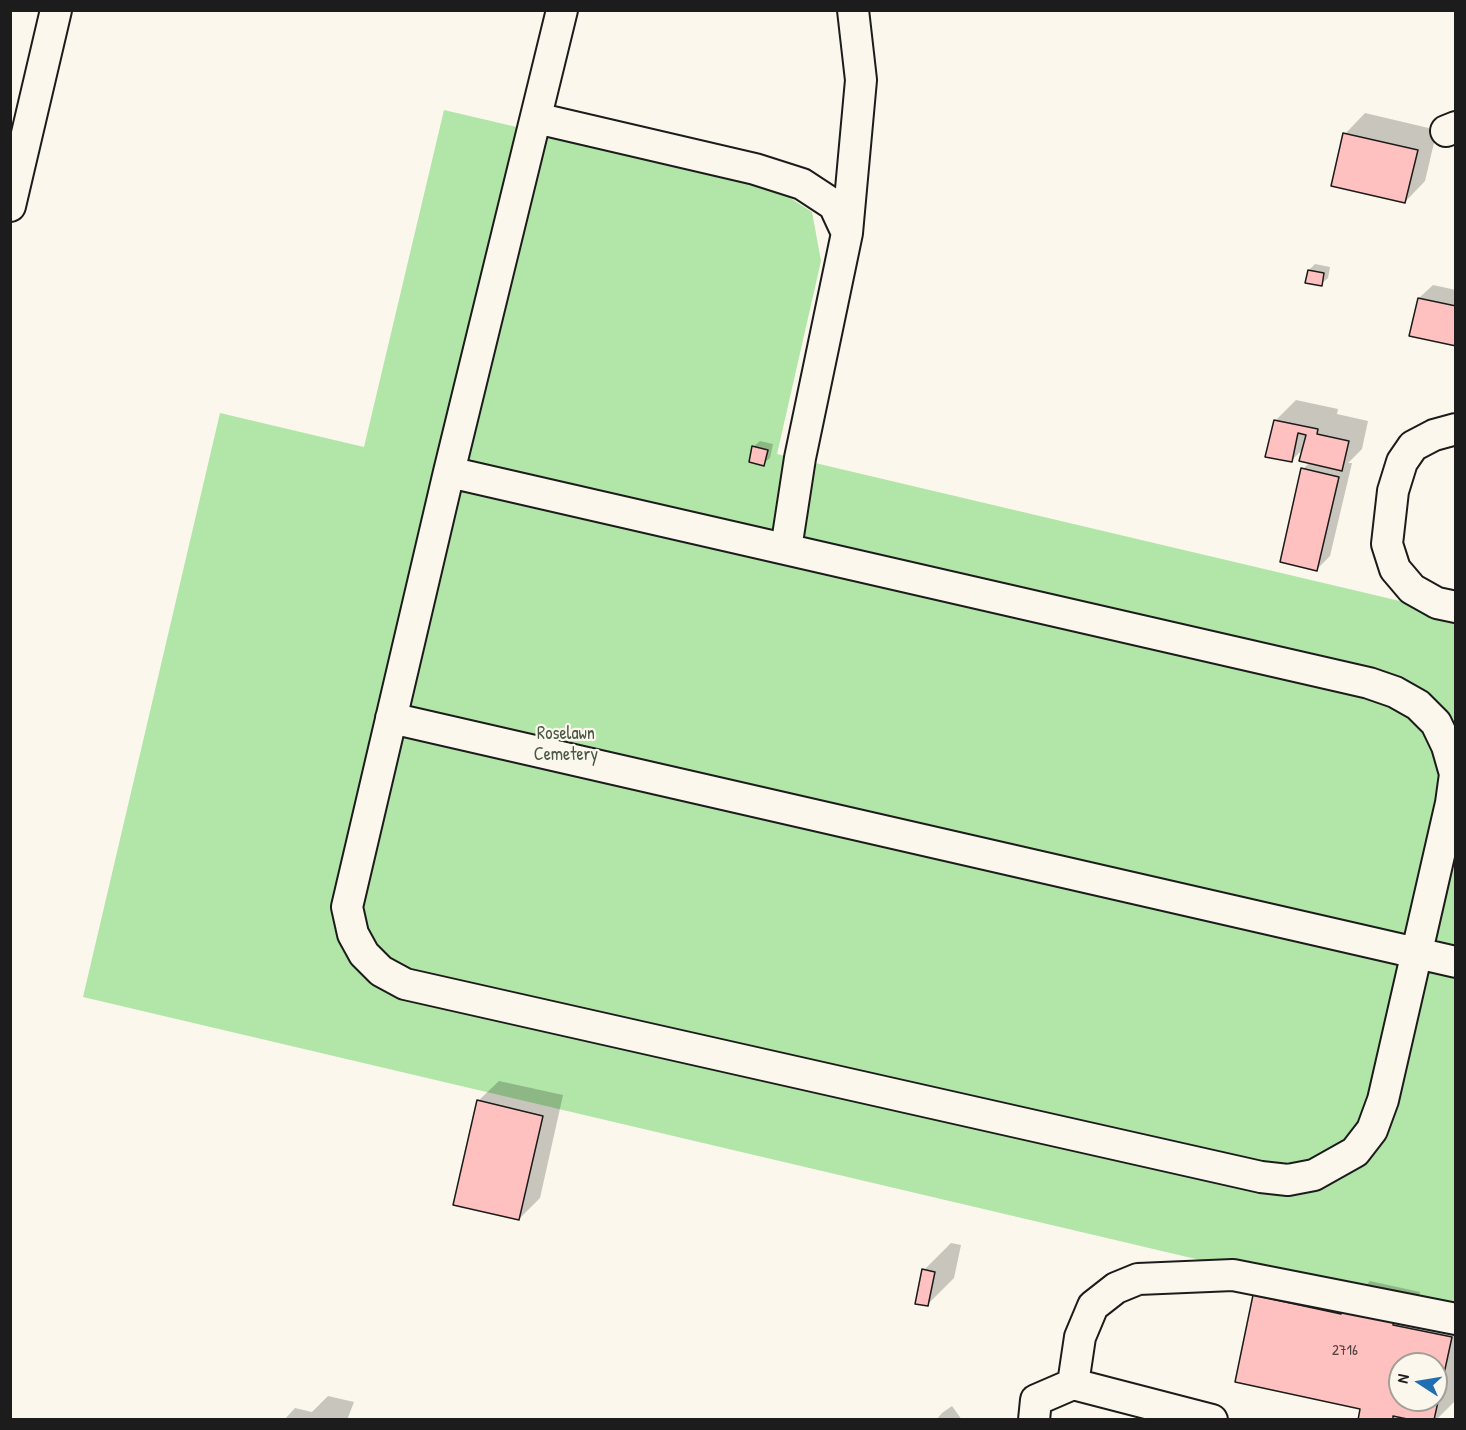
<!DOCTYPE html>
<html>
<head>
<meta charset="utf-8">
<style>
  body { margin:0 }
  #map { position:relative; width:1466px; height:1430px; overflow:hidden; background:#fbf7ec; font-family:"Patrick Hand",sans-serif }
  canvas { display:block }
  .frame { position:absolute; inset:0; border:12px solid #1c1c1c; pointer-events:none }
  .north { position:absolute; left:1388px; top:1352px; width:60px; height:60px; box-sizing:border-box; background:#fbf7ec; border:2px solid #a29f99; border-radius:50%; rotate:282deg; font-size:16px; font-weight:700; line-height:24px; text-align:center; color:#1c1c1c }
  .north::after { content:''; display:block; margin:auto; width:21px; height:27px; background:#1f6fb2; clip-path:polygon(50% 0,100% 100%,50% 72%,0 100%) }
</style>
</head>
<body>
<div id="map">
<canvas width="1466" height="1430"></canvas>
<div class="frame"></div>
<div class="north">N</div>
</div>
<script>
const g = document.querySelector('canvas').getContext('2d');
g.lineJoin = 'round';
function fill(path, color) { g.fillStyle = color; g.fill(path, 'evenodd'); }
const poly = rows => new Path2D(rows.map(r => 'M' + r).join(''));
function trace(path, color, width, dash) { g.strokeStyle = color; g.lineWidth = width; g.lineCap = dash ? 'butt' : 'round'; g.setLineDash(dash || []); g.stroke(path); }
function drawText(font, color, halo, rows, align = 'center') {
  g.font = font + ' "Patrick Hand",sans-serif'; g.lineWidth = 4.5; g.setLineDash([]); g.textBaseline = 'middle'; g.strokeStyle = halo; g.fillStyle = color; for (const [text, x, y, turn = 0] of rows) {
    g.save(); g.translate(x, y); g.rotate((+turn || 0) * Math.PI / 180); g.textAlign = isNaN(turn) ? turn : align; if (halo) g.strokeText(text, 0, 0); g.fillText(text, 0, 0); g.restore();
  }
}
fill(poly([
  [444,110,773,187,812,212,821,261,777,454,1455,614,1455,1320,83,997,220,413,364,447]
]), '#b1e6a8');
fill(poly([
  [1365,113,1437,130,1425,181,1405,202,1345,134],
  [1315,264,1330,267,1328,278,1321,284,1309,270],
  [1433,285,1456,290,1456,345,1419,298],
  [1296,400,1338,409,1337,414,1368,421,1362,449,1348,463,1352,463,1330,556,1317,569,1303,469,1310,462,1304,448,1291,461,1276,420],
  [760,441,773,444,770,458,763,464,753,447],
  [499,1081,563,1095,540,1198,519,1219,478,1101],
  [951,1243,961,1245,954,1278,927,1305,924,1270],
  [1281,1269,1365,1287,1370,1281,1420,1292,1419,1298,1456,1306,1456,1400,1436,1420,1405,1416,1402,1420,1360,1420,1362,1407,1254,1296],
  [1400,1364,1436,1364,1436,1400,1400,1400],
  [328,1396,354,1402,347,1420,284,1420,295,1408,312,1412],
  [952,1406,962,1420,936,1420,942,1413]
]), '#0003');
const building = poly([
  [1343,133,1418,150,1405,203,1331,186,1343,133],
  [1308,270,1324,273,1322,286,1305,283,1308,270],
  [1418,298,1456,306,1456,346,1409,336,1418,298],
  [1274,420,1318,429,1317,434,1349,441,1342,471,1299,461,1306,435,1298,433,1292,462,1265,457,1274,420],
  [752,446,768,450,764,466,749,462,752,446],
  [1301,468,1339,477,1317,571,1280,562,1301,468],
  [477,1100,543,1116,519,1220,453,1205,477,1100],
  [922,1269,935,1272,928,1306,915,1304,922,1269],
  [1253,1295,1341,1314,1342,1307,1394,1319,1393,1325,1452,1337,1434,1420,1412,1420,1393,1416,1393,1420,1358,1420,1360,1409,1235,1382,1253,1295],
  [1400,1364,1436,1364,1436,1400,1400,1400,1400,1364]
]);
fill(building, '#fec1bf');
trace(building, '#1c1c1c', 1.5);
const minor = poly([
  [536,118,755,169,802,184,834,205,847,233],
  [1446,131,1456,127],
  [10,206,56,10],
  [1456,429,1434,435,1413,446,1402,462,1393,491,1387,544,1395,569,1412,589,1437,603,1456,607],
  [449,472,1369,683,1395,692,1418,705,1436,723,1447,746,1455,774,1451,803,1383,1100,1372,1130,1355,1152,1314,1175,1288,1180,1261,1177,405,984,381,971,364,954,353,934,347,907,449,472,562,10],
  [786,549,800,458,847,233,861,80,853,10],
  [391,718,1456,962],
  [1073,1384,1080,1337,1093,1306,1116,1288,1138,1279,1233,1275,1456,1319],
  [1034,1420,1036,1400,1073,1384,1212,1420]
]);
trace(minor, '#1c1c1c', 34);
trace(minor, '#fbf7ec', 30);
drawText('15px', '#544545', null, [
  ["2716",1345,1351]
]);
drawText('18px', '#495946', '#fbf7ec', [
  ["Roselawn",566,734],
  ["Cemetery",566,755]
]);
</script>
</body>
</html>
